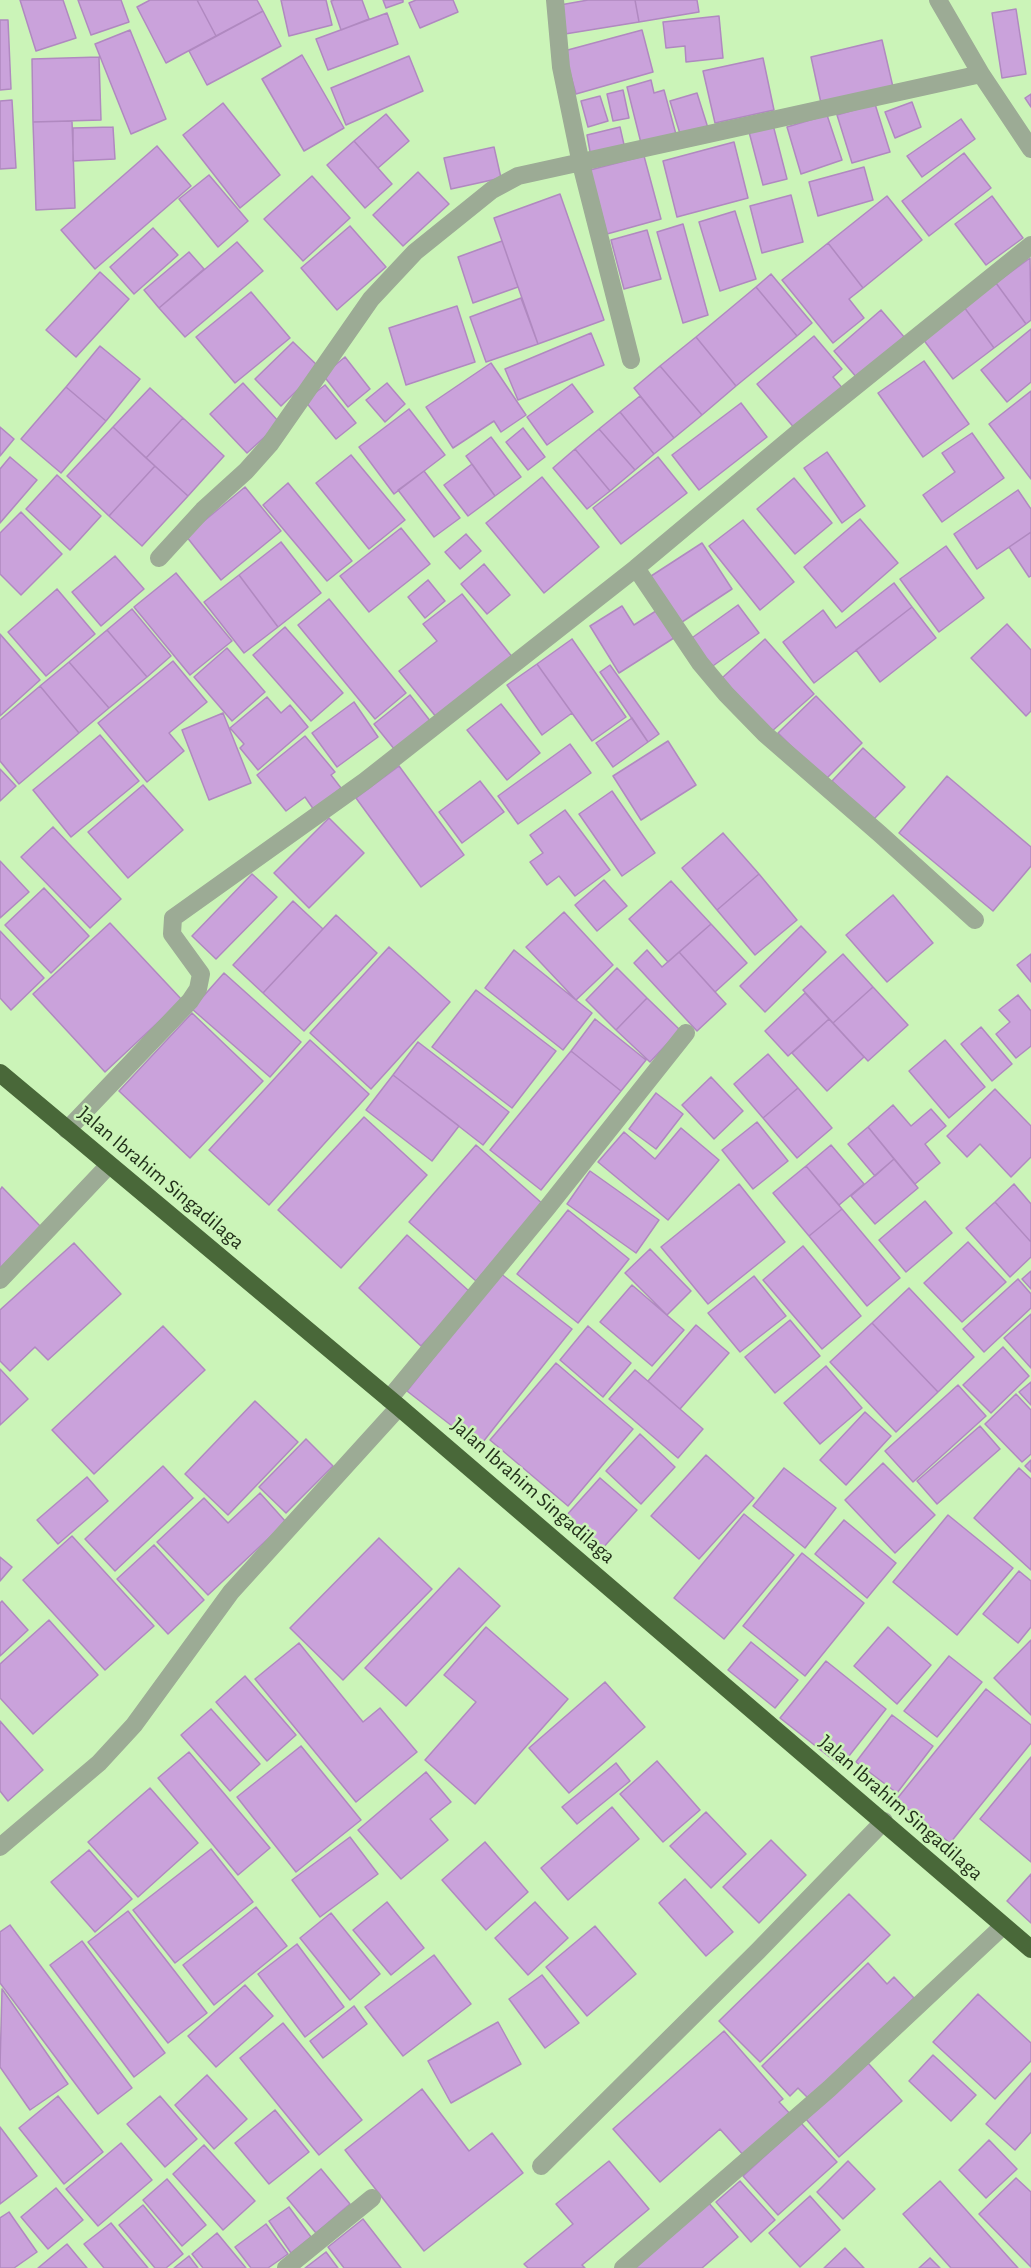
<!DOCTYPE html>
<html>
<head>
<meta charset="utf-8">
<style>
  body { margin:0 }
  canvas { display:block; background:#cbf4b8 }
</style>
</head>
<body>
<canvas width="1031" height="2268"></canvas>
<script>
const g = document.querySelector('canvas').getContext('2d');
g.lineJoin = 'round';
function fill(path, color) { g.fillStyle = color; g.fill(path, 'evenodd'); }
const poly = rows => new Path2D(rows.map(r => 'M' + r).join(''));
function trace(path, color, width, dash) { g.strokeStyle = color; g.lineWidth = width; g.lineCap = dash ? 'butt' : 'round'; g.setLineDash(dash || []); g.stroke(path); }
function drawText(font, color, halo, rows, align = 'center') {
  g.font = font + ' "Alegreya Sans",sans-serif'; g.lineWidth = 5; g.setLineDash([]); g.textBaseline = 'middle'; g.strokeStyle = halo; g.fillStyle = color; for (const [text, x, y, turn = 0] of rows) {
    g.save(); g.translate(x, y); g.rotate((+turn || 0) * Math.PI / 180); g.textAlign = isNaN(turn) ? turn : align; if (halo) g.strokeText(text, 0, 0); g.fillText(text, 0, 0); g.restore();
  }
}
const building = poly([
  [20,0,63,0,76,38,36,51,20,0],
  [78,0,121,0,129,22,91,35,78,0],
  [150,0,197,0,216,36,166,63,137,7,150,0],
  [197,0,257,0,263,11,216,36,197,0],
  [281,0,326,0,332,25,289,36,281,0],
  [334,0,362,0,369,19,341,30,331,1,334,0],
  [383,0,403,0,403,2,386,8,383,0],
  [416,0,453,0,458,12,420,28,409,3,416,0],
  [588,0,635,0,639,22,565,34,560,5,588,0],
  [635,0,697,0,699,12,639,22,635,0],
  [1016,9,1026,74,1002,78,992,13,1016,9],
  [263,11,281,46,207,85,189,51,263,11],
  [387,13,398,44,328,70,316,39,387,13],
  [719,16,723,58,686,62,685,46,666,48,663,22,719,16],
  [0,20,8,20,11,89,0,90,0,20],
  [130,30,166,119,131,134,95,44,130,30],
  [642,30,653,72,576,94,564,51,642,30],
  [882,40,893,87,821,103,811,57,882,40],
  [302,55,344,128,304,151,262,79,302,55],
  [409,56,423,91,346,125,331,88,409,56],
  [99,57,101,120,33,122,32,59,99,57],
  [763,58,774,110,715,123,703,71,763,58],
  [651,80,654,93,664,90,677,138,642,147,627,87,651,80],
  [623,90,629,118,613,121,607,94,623,90],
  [697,93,708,128,681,137,670,101,697,93],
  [1031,94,1031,107,1025,98,1031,94],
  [600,96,608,121,588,127,581,101,600,96],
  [12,100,16,168,0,169,0,101,12,100],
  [912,102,921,127,895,138,885,112,912,102],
  [223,103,280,175,240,208,183,135,223,103],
  [875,104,890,152,852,163,837,115,875,104],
  [386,114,409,141,378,168,354,141,386,114],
  [827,115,842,160,801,174,787,127,827,115],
  [961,119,975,139,922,177,907,156,961,119],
  [72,121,75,208,36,210,33,122,72,121],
  [772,121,787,179,763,185,748,128,772,121],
  [113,127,115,159,73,161,73,128,113,127],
  [620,127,625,149,591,157,587,135,620,127],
  [354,141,392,184,365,208,327,165,354,141],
  [734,142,748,198,677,217,663,161,734,142],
  [157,146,191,186,95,269,61,230,157,146],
  [494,147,501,178,451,189,444,158,494,147],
  [964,153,991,188,929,236,902,201,964,153],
  [644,156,661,219,607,234,590,170,644,156],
  [864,167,873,200,818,216,809,182,864,167],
  [418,172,449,204,403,246,373,215,418,172],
  [209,175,248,221,218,247,179,199,209,175],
  [312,176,350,218,303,261,264,219,312,176],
  [560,194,604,320,538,344,494,218,560,194],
  [791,195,803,242,762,253,750,206,791,195],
  [887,196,922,240,863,288,828,243,887,196],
  [992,196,1023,238,986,265,955,224,992,196],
  [735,211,756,279,720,291,699,222,735,211],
  [683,224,708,315,683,323,657,232,683,224],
  [350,226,386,267,337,310,301,268,350,226],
  [153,228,178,255,134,294,110,267,153,228],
  [647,230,661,279,624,289,611,240,647,230],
  [502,241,518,287,473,303,458,257,502,241],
  [237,242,263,271,185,337,159,308,237,242],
  [828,243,863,288,849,299,864,318,833,343,782,280,828,243],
  [189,252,204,269,159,308,144,290,189,252],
  [1030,258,1031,320,1026,324,996,283,1030,258],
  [100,272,129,299,76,357,46,330,100,272],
  [771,274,812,323,797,336,756,287,771,274],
  [996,283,1026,324,994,348,964,307,996,283],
  [756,287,797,336,736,386,696,337,756,287],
  [251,292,290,338,235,383,196,337,251,292],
  [521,298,538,344,486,362,470,317,521,298],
  [457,306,475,362,406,385,389,328,457,306],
  [964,307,994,348,953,379,923,339,964,307],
  [881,310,905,338,858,379,834,351,881,310],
  [1031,329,1031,382,1007,402,981,370,1031,329],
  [591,333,604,365,518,400,505,369,591,333],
  [814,336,842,369,833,377,844,390,796,430,757,384,814,336],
  [696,337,736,386,702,415,660,366,696,337],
  [293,342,320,368,281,406,255,379,293,342],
  [100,346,140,379,106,421,66,387,100,346],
  [345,357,370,389,348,407,323,375,345,357],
  [924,361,969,424,923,457,878,393,924,361],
  [491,363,526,415,501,432,494,421,453,448,426,407,491,363],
  [660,366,702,415,674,438,634,388,660,366],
  [243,383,280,423,247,453,210,414,243,383],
  [387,383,405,404,385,422,366,400,387,383],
  [572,384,593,412,547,445,527,417,572,384],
  [325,385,356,423,336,439,305,401,325,385],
  [66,387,106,421,61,473,21,439,66,387],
  [150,388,183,418,146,458,113,427,150,388],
  [1031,391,1031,479,989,424,1031,391],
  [640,396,674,438,654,454,620,412,640,396],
  [741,403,767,437,699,490,672,455,741,403],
  [409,409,445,455,394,494,359,447,409,409],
  [620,412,654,454,635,470,599,429,620,412],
  [183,418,224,456,188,496,146,458,183,418],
  [0,427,14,439,0,456,0,427],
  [113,427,155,466,109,516,67,476,113,427],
  [523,428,545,457,528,470,506,442,523,428],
  [599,429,635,470,610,491,575,449,599,429],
  [972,433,1004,478,942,522,923,495,955,472,942,453,972,433],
  [491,437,521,477,495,496,466,456,491,437],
  [575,449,610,491,587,509,553,468,575,449],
  [827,452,865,506,842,523,804,468,827,452],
  [351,455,405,520,369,549,316,483,351,455],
  [10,457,37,480,0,523,0,469,10,457],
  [658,457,687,493,621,544,593,508,658,457],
  [472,464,495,496,468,516,444,485,472,464],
  [155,466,188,496,142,546,109,516,155,466],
  [424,471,460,518,434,537,398,490,424,471],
  [57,475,101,516,70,550,26,509,57,475],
  [542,477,599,547,544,593,486,523,542,477],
  [794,478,832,523,795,554,757,509,794,478],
  [288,483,352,561,327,581,263,505,288,483],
  [245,487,281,531,221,580,186,536,245,487],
  [1018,490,1031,509,1031,532,977,569,954,534,1018,490],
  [21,512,62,554,21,595,0,574,0,533,21,512],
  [860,519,898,563,842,612,804,567,860,519],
  [743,520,794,582,760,610,709,546,743,520],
  [401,528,430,564,369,612,340,576,401,528],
  [1031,532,1031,576,1029,577,1009,547,1031,532],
  [466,534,481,551,460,569,445,552,466,534],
  [281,542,321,593,278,627,239,575,281,542],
  [702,543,732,589,679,624,648,578,702,543],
  [946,546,984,598,939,632,900,579,946,546],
  [115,556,144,589,101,626,72,592,115,556],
  [484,564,510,595,487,614,461,584,484,564],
  [176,573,232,641,190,675,134,607,176,573],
  [239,575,278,627,244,653,204,602,239,575],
  [428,580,445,601,425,618,408,597,428,580],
  [894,583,912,607,814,683,783,642,823,610,836,628,894,583],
  [57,589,95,634,46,676,8,632,57,589],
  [462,594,513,658,437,718,399,671,437,641,423,624,462,594],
  [329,599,406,693,375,719,298,625,329,599],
  [738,605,759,633,710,668,689,640,738,605],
  [622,606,634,625,659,609,677,636,619,673,590,626,622,606],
  [912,607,936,638,880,682,856,650,912,607],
  [132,609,171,656,147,677,107,630,132,609],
  [1007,624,1031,650,1031,711,1026,716,971,658,1007,624],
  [285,627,343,693,311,721,253,655,285,627],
  [107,630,147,677,109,708,69,662,107,630],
  [0,634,40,680,0,716,0,634],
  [572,639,626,717,592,741,537,664,572,639],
  [765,639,814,694,771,732,722,678,765,639],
  [227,648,265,692,232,721,194,677,227,648],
  [173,661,207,702,169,733,184,751,147,782,98,723,173,661],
  [69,662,109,708,79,733,40,686,69,662],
  [537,664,572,713,542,735,507,685,537,664],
  [610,665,659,734,648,742,600,672,610,665],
  [40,686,79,733,19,784,0,761,0,720,40,686],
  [410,695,431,722,395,750,374,724,410,695],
  [816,696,862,743,825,780,778,733,816,696],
  [267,697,281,713,290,705,308,727,258,770,240,748,244,744,230,728,267,697],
  [354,702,378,737,337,767,312,733,354,702],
  [501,704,540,753,507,780,467,730,501,704],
  [223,713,251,783,209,800,182,730,223,713],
  [632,718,648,742,613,767,596,743,632,718],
  [100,735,139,781,71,837,33,790,100,735],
  [305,736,335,772,331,775,341,788,314,810,305,797,286,811,257,775,305,736],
  [668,741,696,785,641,820,613,776,668,741],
  [570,744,591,773,518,824,498,796,570,744],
  [863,748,905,787,873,820,832,781,863,748],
  [399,766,464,855,421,887,356,798,399,766],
  [0,769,16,786,0,801,0,769],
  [947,776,1031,847,1031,866,993,911,899,833,947,776],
  [480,781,504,812,462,843,439,812,480,781],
  [143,785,183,830,128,878,88,832,143,785],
  [612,791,655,853,622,876,579,814,612,791],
  [565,810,610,870,575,896,559,876,547,885,530,862,543,853,530,835,565,810],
  [329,818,364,853,309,908,274,873,329,818],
  [53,827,121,899,90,928,21,857,53,827],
  [723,833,759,874,717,910,682,868,723,833],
  [0,861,29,892,0,918,0,861],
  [252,874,277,897,216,959,192,936,252,874],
  [759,874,797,920,755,955,717,910,759,874],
  [604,880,627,906,597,931,575,905,604,880],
  [671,881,711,924,668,962,629,919,671,881],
  [44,888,89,936,51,973,5,925,44,888],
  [893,895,933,943,887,982,846,935,893,895],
  [293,901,323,929,263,993,233,965,293,901],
  [564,912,613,965,576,1000,526,947,564,912],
  [336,915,377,953,304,1031,263,993,336,915],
  [110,923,182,1000,105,1072,33,994,110,923],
  [711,924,747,963,715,992,679,952,711,924],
  [801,926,826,952,765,1012,740,986,801,926],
  [0,931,44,978,11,1010,0,998,0,931],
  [389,947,450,1002,371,1089,310,1033,389,947],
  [514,950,592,1013,563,1050,485,988,514,950],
  [647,950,662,967,679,952,726,1004,697,1031,634,963,647,950],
  [843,954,873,987,833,1023,803,990,843,954],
  [1031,954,1031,982,1017,965,1031,954],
  [617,968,647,998,616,1030,586,1000,617,968],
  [224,973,301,1042,270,1077,192,1009,224,973],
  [873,987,908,1025,868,1061,833,1023,873,987],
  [476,990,556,1051,512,1108,432,1047,476,990],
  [805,993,829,1019,788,1056,765,1031,805,993],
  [1018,995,1031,1011,1031,1046,1016,1058,996,1034,1010,1022,999,1010,1018,995],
  [647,998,680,1030,650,1062,616,1030,647,998],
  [192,1013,263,1081,190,1158,119,1091,192,1013],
  [595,1019,646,1060,621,1091,571,1051,595,1019],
  [829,1019,864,1057,827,1091,792,1053,829,1019],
  [981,1027,1012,1064,992,1081,961,1044,981,1027],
  [310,1040,369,1094,269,1205,209,1150,310,1040],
  [945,1040,985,1087,949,1118,909,1071,945,1040],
  [418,1042,509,1112,483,1145,393,1075,418,1042],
  [571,1051,621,1091,541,1190,490,1150,571,1051],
  [768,1054,798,1088,763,1118,734,1084,768,1054],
  [393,1075,459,1126,432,1161,366,1110,393,1075],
  [711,1077,743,1111,714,1139,682,1105,711,1077],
  [798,1088,832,1128,797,1158,763,1118,798,1088],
  [995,1089,1031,1126,1031,1157,1011,1177,980,1144,967,1157,947,1136,995,1089],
  [656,1093,683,1114,656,1149,629,1129,656,1093],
  [893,1105,911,1126,931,1109,946,1126,925,1144,940,1163,915,1184,868,1127,893,1105],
  [364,1117,427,1175,341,1268,278,1210,364,1117],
  [757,1122,788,1161,753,1189,722,1150,757,1122],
  [868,1127,894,1159,875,1176,848,1144,868,1127],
  [681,1128,719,1160,668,1220,598,1162,624,1132,655,1159,681,1128],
  [476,1145,544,1205,476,1281,409,1222,476,1145],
  [831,1145,864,1184,839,1205,806,1166,831,1145],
  [894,1159,918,1188,875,1224,851,1196,894,1159],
  [806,1166,842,1209,809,1236,773,1193,806,1166],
  [590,1171,659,1220,636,1253,567,1204,590,1171],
  [739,1184,785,1242,708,1304,661,1247,739,1184],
  [1014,1184,1031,1204,1031,1242,995,1202,1014,1184],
  [2,1187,42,1228,0,1268,0,1190,2,1187],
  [925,1201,952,1233,906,1272,879,1240,925,1201],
  [995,1202,1031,1242,1031,1257,1010,1277,966,1228,995,1202],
  [842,1209,900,1278,867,1306,809,1236,842,1209],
  [568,1210,629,1259,578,1323,517,1274,568,1210],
  [407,1235,470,1292,421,1346,359,1288,407,1235],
  [968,1242,1006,1282,962,1322,924,1283,968,1242],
  [74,1243,121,1294,48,1360,35,1347,10,1371,0,1361,0,1310,74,1243],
  [803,1246,861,1316,822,1349,763,1280,803,1246],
  [650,1249,691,1291,667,1315,625,1273,650,1249],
  [1031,1271,1031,1289,1022,1279,1031,1271],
  [500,1273,572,1329,479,1447,407,1391,500,1273],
  [754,1276,786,1316,740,1352,708,1313,754,1276],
  [1018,1279,1031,1294,1031,1308,984,1352,963,1329,1018,1279],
  [632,1285,684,1330,652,1366,600,1322,632,1285],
  [909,1288,974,1357,938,1392,872,1323,909,1288],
  [1031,1314,1031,1368,1004,1338,1031,1314],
  [790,1320,820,1356,775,1393,745,1357,790,1320],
  [872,1323,938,1392,896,1432,830,1362,872,1323],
  [696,1325,729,1353,680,1409,648,1381,696,1325],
  [163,1326,205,1370,94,1474,52,1430,163,1326],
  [588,1326,631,1363,603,1397,560,1360,588,1326],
  [1003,1347,1029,1376,991,1413,963,1385,1003,1347],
  [556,1363,633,1429,568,1506,490,1440,556,1363],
  [826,1366,862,1408,820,1444,784,1403,826,1366],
  [0,1369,28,1399,0,1425,0,1369],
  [635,1370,703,1429,678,1458,609,1399,635,1370],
  [1031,1382,1031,1405,1019,1392,1031,1382],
  [958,1385,986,1416,913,1482,885,1451,958,1385],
  [1016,1394,1031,1410,1031,1454,1022,1462,985,1424,1016,1394],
  [255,1401,298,1442,228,1515,185,1474,255,1401],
  [865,1412,891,1436,846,1485,820,1460,865,1412],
  [980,1426,1000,1449,937,1504,917,1481,980,1426],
  [640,1434,675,1467,641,1504,606,1471,640,1434],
  [306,1439,333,1466,286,1513,259,1487,306,1439],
  [706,1455,754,1498,699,1559,651,1516,706,1455],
  [1031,1460,1031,1472,1025,1466,1031,1460],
  [883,1463,935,1515,895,1553,845,1500,883,1463],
  [163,1466,193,1498,115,1571,85,1539,163,1466],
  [784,1468,836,1508,805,1548,753,1506,784,1468],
  [1019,1468,1031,1479,1031,1570,974,1518,1019,1468],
  [87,1477,108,1501,58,1544,37,1520,87,1477],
  [600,1478,637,1510,601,1550,565,1517,600,1478],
  [260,1493,286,1522,208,1595,157,1542,204,1498,228,1523,260,1493],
  [744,1514,794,1555,724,1639,674,1598,744,1514],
  [948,1515,1013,1568,957,1635,893,1582,948,1515],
  [844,1520,896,1563,867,1598,815,1554,844,1520],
  [72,1536,154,1626,105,1670,23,1580,72,1536],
  [379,1538,432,1589,343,1680,290,1628,379,1538],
  [154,1545,204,1600,168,1634,117,1579,154,1545],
  [802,1553,864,1603,805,1676,743,1626,802,1553],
  [0,1557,12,1567,0,1581,0,1557],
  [459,1568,500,1606,406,1706,365,1668,459,1568],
  [1019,1571,1031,1581,1031,1627,1018,1643,983,1614,1019,1571],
  [2,1601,28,1630,0,1656,0,1603,2,1601],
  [49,1620,98,1675,33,1734,0,1698,0,1664,49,1620],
  [486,1627,568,1699,475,1804,425,1760,476,1702,444,1675,486,1627],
  [888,1627,931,1665,897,1704,854,1666,888,1627],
  [1031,1640,1031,1715,994,1678,1031,1640],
  [751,1642,798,1680,775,1708,728,1670,751,1642],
  [299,1643,363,1722,380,1708,417,1752,356,1802,255,1679,299,1643],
  [949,1656,982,1682,937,1737,904,1711,949,1656],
  [826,1661,886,1709,841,1766,780,1718,826,1661],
  [245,1676,296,1735,267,1761,216,1702,245,1676],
  [605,1682,645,1727,569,1793,529,1748,605,1682],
  [986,1689,1031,1725,1031,1743,950,1843,896,1800,986,1689],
  [211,1709,260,1764,230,1791,181,1735,211,1709],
  [892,1715,933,1746,897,1793,856,1762,892,1715],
  [0,1721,43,1770,8,1801,0,1791,0,1721],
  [301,1746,361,1820,296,1872,237,1797,301,1746],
  [189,1752,270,1848,238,1875,158,1778,189,1752],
  [1031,1757,1031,1862,980,1819,1031,1757],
  [657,1761,700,1810,663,1842,620,1794,657,1761],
  [616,1763,630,1781,577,1824,562,1807,616,1763],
  [426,1772,451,1802,430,1819,448,1840,401,1879,358,1830,426,1772],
  [150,1788,198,1843,138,1897,88,1842,150,1788],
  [612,1807,639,1839,568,1900,541,1868,612,1807],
  [706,1812,746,1854,711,1888,670,1846,706,1812],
  [350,1837,378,1874,320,1917,292,1880,350,1837],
  [771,1840,806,1875,759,1923,723,1887,771,1840],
  [485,1842,528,1892,486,1930,442,1880,485,1842],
  [211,1849,253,1902,175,1963,133,1910,211,1849],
  [89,1850,132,1899,95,1932,51,1882,89,1850],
  [1031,1874,1031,1923,1007,1901,1031,1874],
  [685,1879,733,1932,706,1956,659,1903,685,1879],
  [849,1894,890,1935,760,2062,719,2021,849,1894],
  [387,1902,424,1948,391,1975,353,1930,387,1902],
  [535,1902,568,1938,528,1975,495,1938,535,1902],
  [256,1907,287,1946,214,2005,183,1965,256,1907],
  [128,1911,207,2013,168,2043,88,1942,128,1911],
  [331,1913,380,1974,350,2000,300,1938,331,1913],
  [10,1925,132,2088,98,2114,0,1983,0,1932,10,1925],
  [595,1926,636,1974,587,2016,546,1967,595,1926],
  [82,1941,165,2053,134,2077,50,1965,82,1941],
  [297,1944,344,2007,305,2037,258,1974,297,1944],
  [434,1955,471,2004,403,2056,365,2007,434,1955],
  [868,1963,887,1984,894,1977,914,1998,809,2099,798,2088,790,2096,762,2066,868,1963],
  [542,1975,579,2023,545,2048,509,1999,542,1975],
  [245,1985,273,2016,216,2067,188,2036,245,1985],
  [2,1989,68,2084,30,2110,0,2067,2,1989],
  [978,1994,1031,2043,1031,2061,995,2099,933,2042,978,1994],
  [354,2006,367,2024,323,2058,310,2041,354,2006],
  [498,2022,521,2064,451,2103,428,2061,498,2022],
  [283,2023,362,2120,319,2155,240,2058,283,2023],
  [724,2031,783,2099,779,2102,792,2116,745,2157,720,2129,660,2182,613,2129,724,2031],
  [933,2055,976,2095,951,2121,909,2081,933,2055],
  [868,2063,902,2101,839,2157,805,2118,868,2063],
  [1031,2073,1031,2132,1015,2150,986,2124,1031,2073],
  [207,2075,247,2119,214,2149,175,2105,207,2075],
  [422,2089,469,2151,492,2133,523,2173,424,2251,345,2150,422,2089],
  [58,2096,103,2152,64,2184,19,2128,58,2096],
  [160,2096,197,2139,165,2167,127,2124,160,2096],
  [275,2110,309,2152,269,2184,235,2143,275,2110],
  [801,2123,837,2162,778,2215,743,2176,801,2123],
  [0,2127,37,2176,0,2204,0,2127],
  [989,2140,1017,2169,986,2198,959,2170,989,2140],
  [121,2143,152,2180,98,2226,66,2189,121,2143],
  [204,2145,255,2201,223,2230,173,2174,204,2145],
  [609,2161,649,2209,582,2265,585,2268,528,2268,524,2264,573,2224,556,2204,609,2161],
  [848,2161,875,2189,843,2219,817,2192,848,2161],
  [321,2169,350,2204,316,2233,287,2198,321,2169],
  [1016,2178,1031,2192,1031,2267,979,2214,1016,2178],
  [167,2179,206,2225,182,2246,143,2200,167,2179],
  [740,2181,775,2220,751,2242,716,2202,740,2181],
  [940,2181,1018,2268,951,2268,903,2214,940,2181],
  [56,2188,83,2220,48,2249,21,2217,56,2188],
  [810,2196,840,2230,800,2267,769,2233,810,2196],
  [708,2202,738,2237,702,2268,630,2268,708,2202],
  [143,2205,183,2254,166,2268,155,2268,119,2225,143,2205],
  [289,2207,311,2237,291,2253,269,2221,289,2207],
  [9,2212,37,2252,14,2268,0,2268,0,2218,9,2212],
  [363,2219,401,2268,344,2268,328,2247,363,2219],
  [111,2223,148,2268,104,2268,84,2244,111,2223],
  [266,2224,288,2254,268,2268,251,2268,235,2247,266,2224],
  [217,2233,246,2268,203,2268,192,2254,217,2233],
  [67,2244,87,2268,38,2268,67,2244],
  [845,2248,864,2268,824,2268,845,2248],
  [326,2252,338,2268,305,2268,326,2252],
  [189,2256,198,2268,174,2268,189,2256],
  [930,2258,940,2268,919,2268,930,2258]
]);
fill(building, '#caa2db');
trace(building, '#b089c0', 1.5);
trace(poly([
  [555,0,561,67,581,164,631,360],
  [938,0,981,74,1031,149],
  [159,558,203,510,246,471,270,444,371,299,415,252,492,190,518,176,981,74],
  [636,568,700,663,726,694,765,734,880,834,975,920],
  [67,1130,190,1001,198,989,201,974,172,934,173,918,365,781,636,568,795,435,1031,245],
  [0,1280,109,1165],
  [389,1399,547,1208,686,1033],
  [0,1847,99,1763,134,1725,231,1592,399,1407],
  [541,2166,758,1951,884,1821],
  [286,2268,372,2198],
  [623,2268,829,2089,1002,1927]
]), '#9cab95', 18);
trace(poly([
  [0,1073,399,1407,1031,1949]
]), '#496839', 18);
drawText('21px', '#22311a', '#cbf4b8', [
  ["Jalan Ibrahim Singadilaga",161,1178,40],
  ["Jalan Ibrahim Singadilaga",533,1491,41],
  ["Jalan Ibrahim Singadilaga",901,1808,41]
]);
</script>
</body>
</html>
